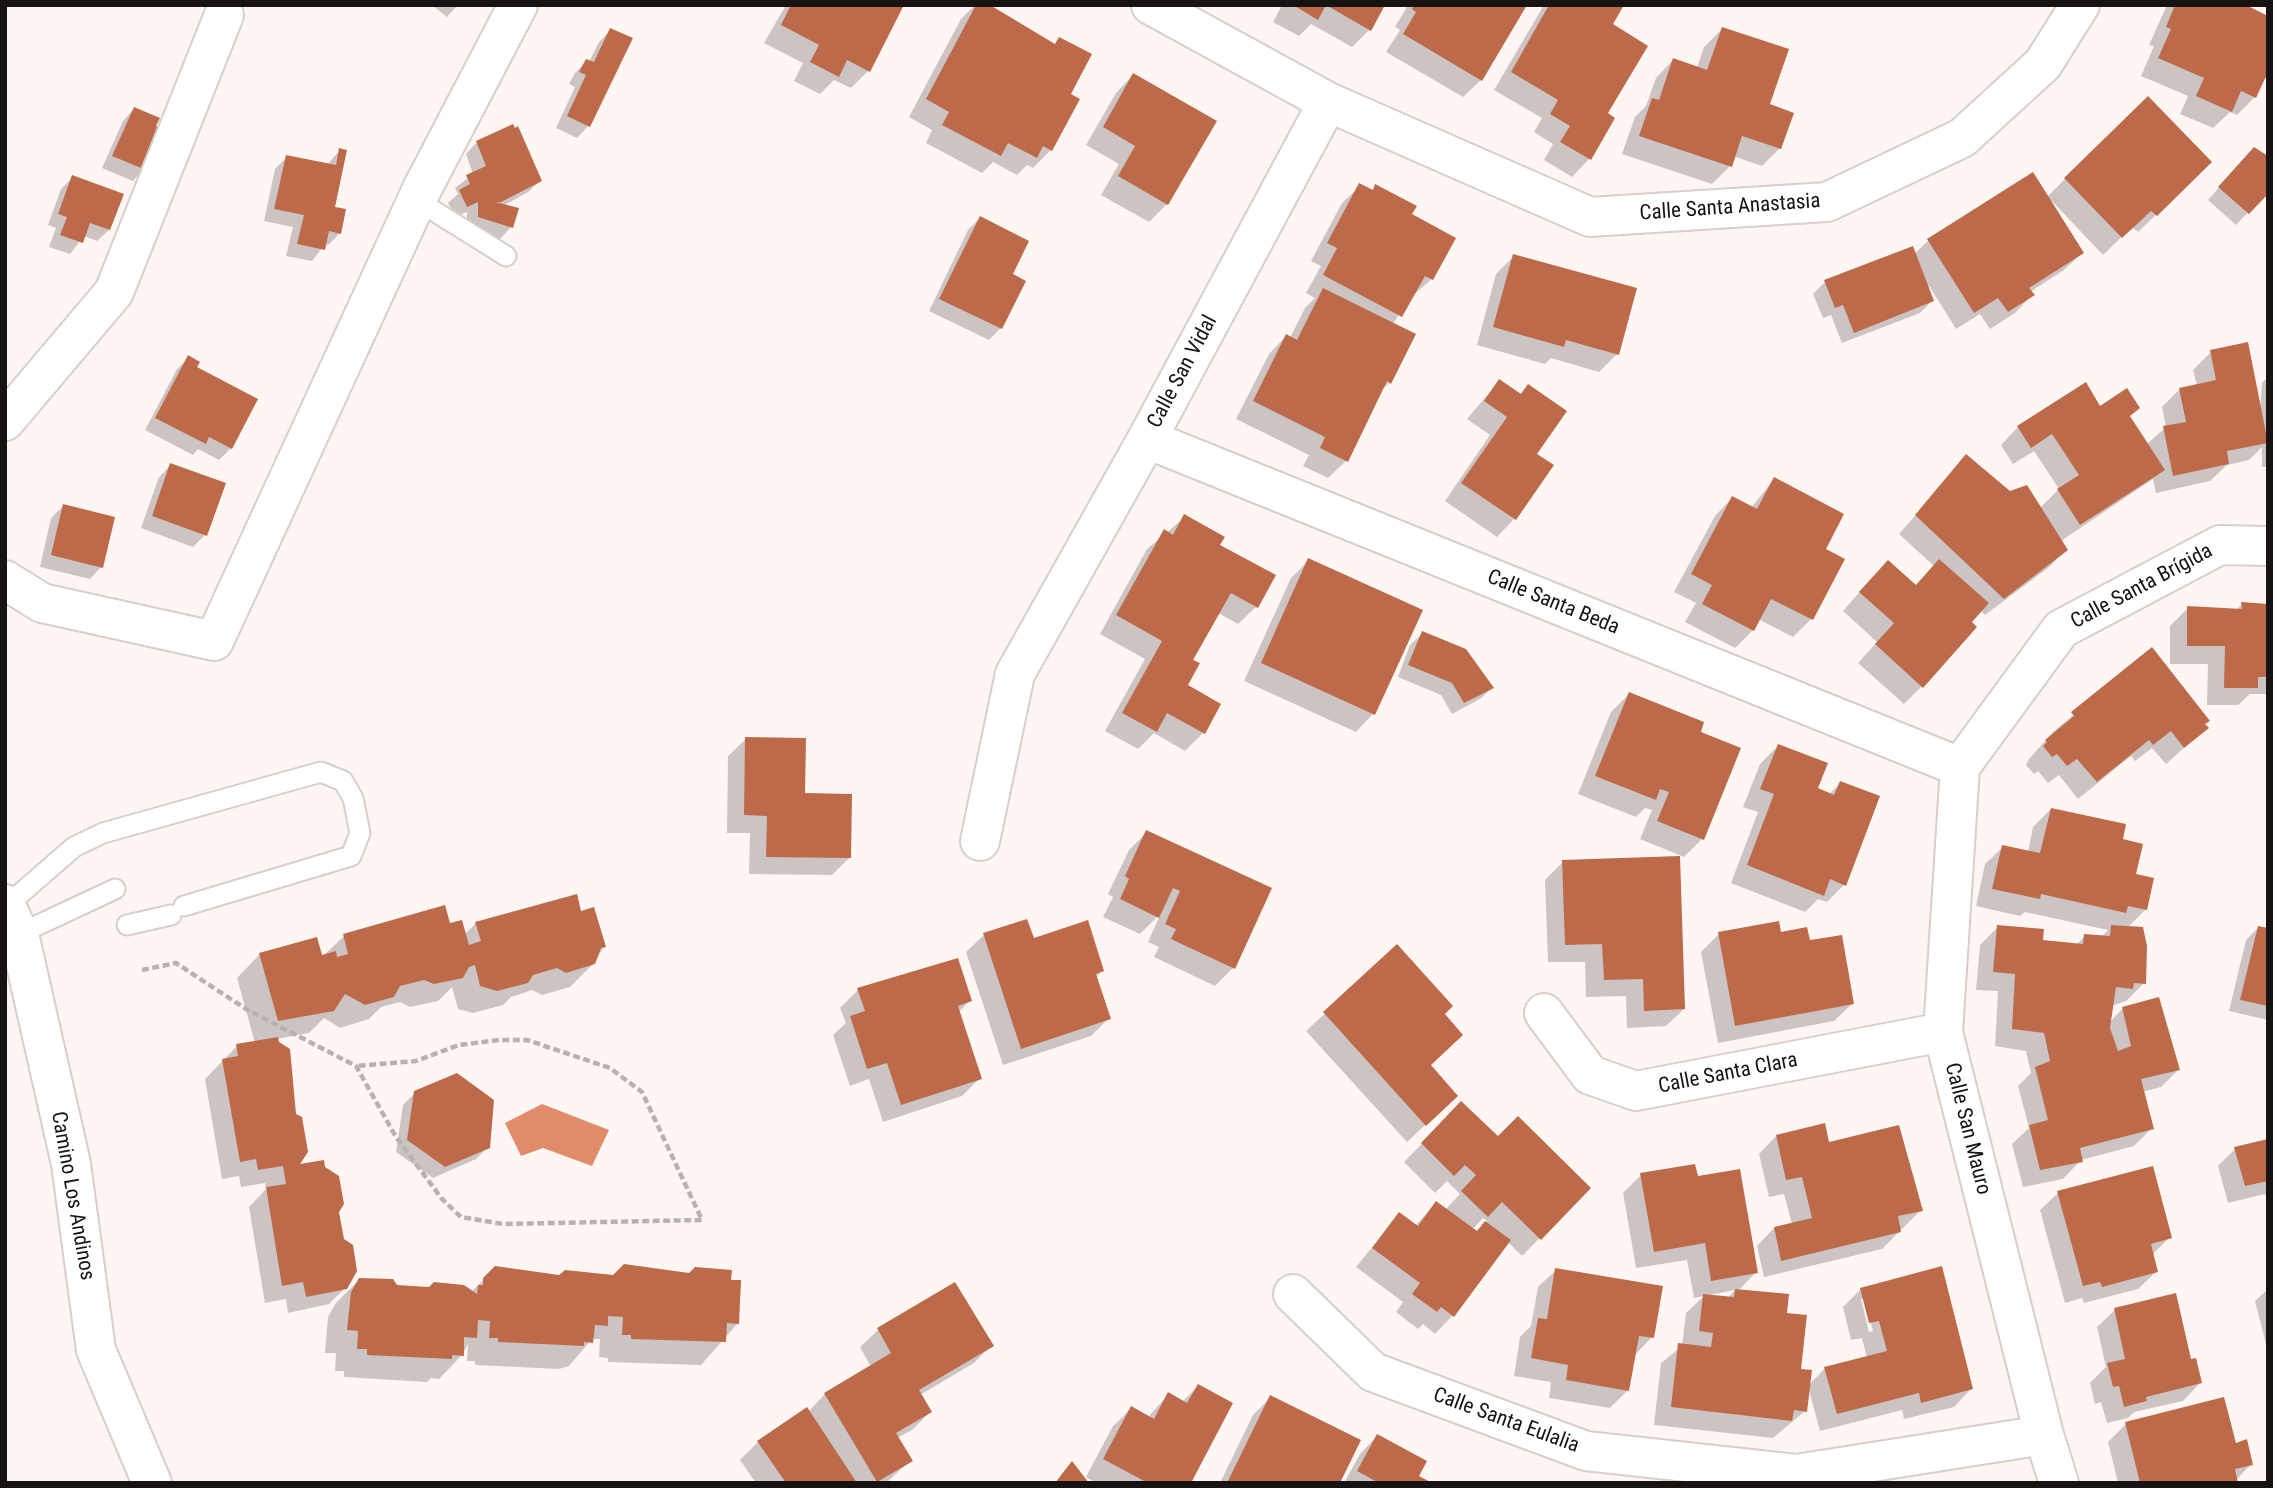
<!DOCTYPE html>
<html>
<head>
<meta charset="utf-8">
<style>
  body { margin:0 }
  #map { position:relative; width:2273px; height:1488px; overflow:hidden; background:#fef6f3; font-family:"Roboto Condensed",sans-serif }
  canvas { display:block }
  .frame { position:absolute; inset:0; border:7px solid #161312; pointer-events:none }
</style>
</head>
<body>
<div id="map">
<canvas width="2273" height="1488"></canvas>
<div class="frame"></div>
</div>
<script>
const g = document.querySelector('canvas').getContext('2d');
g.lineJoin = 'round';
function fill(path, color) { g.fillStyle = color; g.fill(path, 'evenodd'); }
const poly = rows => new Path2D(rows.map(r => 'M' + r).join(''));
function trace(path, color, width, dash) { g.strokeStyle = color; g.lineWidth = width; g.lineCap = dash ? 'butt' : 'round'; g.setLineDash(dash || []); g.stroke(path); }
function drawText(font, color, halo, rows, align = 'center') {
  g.font = font + ' "Roboto Condensed",sans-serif'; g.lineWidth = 6; g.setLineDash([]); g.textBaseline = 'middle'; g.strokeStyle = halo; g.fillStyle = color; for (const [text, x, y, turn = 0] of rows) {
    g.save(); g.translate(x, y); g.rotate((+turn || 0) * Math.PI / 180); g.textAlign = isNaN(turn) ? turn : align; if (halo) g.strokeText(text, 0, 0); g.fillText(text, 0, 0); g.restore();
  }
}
fill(poly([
  [542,1104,609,1130,592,1166,543,1148,521,1156,505,1123]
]), '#e28b6b');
fill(poly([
  [432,5,458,5,447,17],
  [786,5,902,5,868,71,851,88,834,80,820,94,794,81,803,63,764,43],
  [975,5,986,5,1054,45,1060,39,1068,95,1051,150,1033,168,1027,165,1017,175,993,162,982,173,926,143,932,130,909,117,961,19],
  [1282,5,1383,5,1370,29,1352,47,1311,24,1299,36,1273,22],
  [1408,5,1525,5,1481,80,1463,97,1386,52,1400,30,1395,27],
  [1544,5,1622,5,1610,25,1606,114,1589,159,1572,177,1544,160,1553,144,1534,132,1542,118,1494,90],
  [2167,5,2244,5,2268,18,2268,79,2263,78,2255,97,2237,115,2230,112,2213,128,2180,114,2188,96,2141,76,2154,46,2149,45],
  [1722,29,1768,105,1780,148,1762,166,1733,156,1730,166,1712,184,1622,154,1635,117,1646,106,1656,78,1673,60,1697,68,1704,47],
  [611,30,588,126,577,138,556,128,575,87,569,84,575,73,587,61,589,62,599,42],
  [1133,75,1167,204,1149,222,1101,195,1119,164,1086,145,1116,93],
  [134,109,144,169,133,181,102,168,123,121],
  [477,142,540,181,528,192,503,206,511,227,500,239,467,229,467,212,455,217,448,203,458,194,455,188,473,174,466,154],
  [340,150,333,208,340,233,328,245,325,244,312,261,286,256,293,227,264,221,275,169,287,157,327,165],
  [2242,161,2268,191,2236,225,2208,200],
  [73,177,109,230,97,241,84,236,70,254,49,247,56,228,48,225,61,189],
  [2065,179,2192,180,2138,232,2132,227,2103,255,2051,200,2082,253,2064,270,2030,292,2032,295,2015,313,1990,329,1980,314,1956,329,1928,284,1932,301,1920,313,1842,343,1831,315,1823,318,1813,294,1825,282,1914,254,1929,240,2047,197],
  [1360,186,1371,191,1376,186,1410,215,1432,279,1412,296,1392,325,1390,382,1380,392,1346,461,1328,478,1303,466,1309,455,1236,419,1269,354,1286,336,1290,338,1305,308,1315,298,1306,293,1321,266,1311,261,1342,203],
  [980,218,1010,275,1001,328,989,340,929,311,968,230],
  [1514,256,1617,354,1599,372,1551,358,1545,364,1477,345,1496,274],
  [2211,352,2260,411,2262,383,2268,377,2268,467,2262,467,2262,447,2249,460,2227,465,2210,481,2156,493,2153,479,2061,541,2066,550,2048,568,1985,615,1980,610,1922,686,1904,704,1858,663,1877,642,1843,611,1870,580,1915,586,1934,566,1899,534,1966,457,2010,493,2040,508,2059,489,2034,451,2013,464,2001,445,2018,427,2100,408,2138,408,2129,417,2146,445,2166,427,2162,407,2180,389,2197,386,2193,370],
  [189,358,231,448,219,460,198,449,193,455,145,430,177,369],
  [1499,381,1519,395,1528,386,1535,454,1552,465,1514,519,1497,537,1445,501,1490,435,1467,419],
  [171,465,224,484,205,535,193,547,141,528,159,477],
  [1774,479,1823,550,1843,560,1811,619,1793,637,1758,619,1753,630,1735,648,1685,622,1696,603,1674,592,1715,516,1732,498,1751,508],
  [63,506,101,567,90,579,40,567,51,518],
  [1185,517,1256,607,1238,624,1218,613,1191,661,1185,686,1219,705,1203,733,1185,751,1154,733,1138,749,1105,731,1145,659,1100,634,1147,549],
  [1309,560,1373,714,1356,732,1244,681,1291,578],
  [2242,604,2268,605,2268,694,2250,694,2238,705,2207,705,2208,664,2170,664,2170,626,2188,608,2236,610],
  [1422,634,1492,688,1480,699,1452,714,1441,695,1398,677,1410,645],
  [2152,650,2206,728,2166,764,2152,748,2135,761,2131,756,2078,799,2059,775,2048,783,2038,771,2034,774,2026,765,2029,759,2054,731],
  [1629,694,1699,733,1739,749,1702,839,1684,857,1640,839,1652,810,1645,808,1636,817,1578,794,1611,712],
  [746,739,803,794,850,857,832,875,749,874,750,833,727,833,728,756],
  [1778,746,1816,789,1829,794,1841,783,1844,885,1827,902,1818,899,1805,912,1731,883,1758,812,1743,807,1760,764],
  [2051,809,2121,840,2145,910,2127,928,2144,983,2126,1001,2112,1006,2110,1022,2123,1008,2178,1070,2161,1087,2142,1092,2152,1128,2134,1146,2081,1160,2063,1179,2023,1187,2012,1144,2029,1128,2018,1086,2031,1073,2026,1051,1995,1046,1998,991,1976,990,1980,945,1998,927,2041,942,2076,945,2085,936,2101,937,2108,930,2025,912,2020,916,1976,906,1985,864,2003,847,2028,852,2033,827],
  [1147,832,1269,889,1233,968,1215,986,1154,957,1159,947,1148,942,1161,913,1140,934,1103,917,1113,897,1108,894,1129,850],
  [1563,862,1684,1009,1666,1026,1627,1028,1626,996,1586,997,1585,962,1548,962,1545,880],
  [580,913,604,947,594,963,570,987,542,995,532,990,511,997,503,1005,473,1013,458,1009,452,987,438,1001,410,1007,400,1002,381,1007,369,1019,340,1028,324,1018,309,1033,276,1039,277,1043,288,1050,293,1079,290,1086,296,1166,338,1211,347,1286,329,1304,288,1313,286,1299,265,1303,249,1207,266,1189,265,1183,241,1187,239,1176,222,1179,205,1079,237,1046,255,1043,237,978,260,954,321,958,344,936,449,925,464,935,476,923],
  [2258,928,2268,930,2268,1020,2229,1011,2246,940],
  [1719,934,1780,934,1808,942,1852,1004,1834,1021,1718,1043,1701,952],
  [984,935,1032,940,1102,971,1096,977,1109,1018,1091,1036,1003,1065,966,952],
  [1397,947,1443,1015,1429,1066,1438,1113,1407,1142,1306,1031],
  [858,990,970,1000,959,1012,980,1078,962,1096,883,1122,869,1079,850,1086,833,1035,846,1023,840,1008],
  [415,1093,488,1147,476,1159,433,1178,396,1152,403,1105],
  [1461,1104,1498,1139,1589,1188,1522,1256,1508,1242,1452,1316,1435,1334,1423,1324,1418,1329,1396,1312,1403,1302,1356,1267,1399,1214,1415,1226,1436,1203,1445,1210,1460,1194,1447,1181,1435,1193,1404,1162],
  [1483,1218,1487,1221,1475,1233,1472,1230],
  [1776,1136,1828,1144,1921,1210,1882,1249,1764,1277,1757,1246,1774,1228,1792,1224,1784,1194,1769,1197,1759,1154],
  [2268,1141,2268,1205,2265,1194,2228,1203,2218,1166,2235,1149],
  [1641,1175,1696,1178,1756,1272,1738,1291,1785,1314,1799,1371,1808,1386,1825,1368,1867,1358,1862,1338,1851,1340,1843,1307,1861,1289,1971,1389,1954,1407,1904,1419,1902,1410,1820,1431,1808,1387,1805,1411,1773,1438,1654,1425,1661,1363,1682,1346,1686,1313,1704,1296,1694,1298,1687,1260,1636,1268,1623,1193],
  [1735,1290,1728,1298,1709,1295],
  [1861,1299,1865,1299,1873,1331,1869,1332],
  [2058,1193,2170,1237,2152,1255,2156,1272,2138,1289,2084,1303,2082,1298,2065,1303,2040,1210],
  [496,1268,560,1277,729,1282,738,1323,701,1365,608,1362,608,1358,599,1357,600,1339,592,1339,569,1366,559,1369,475,1365,475,1361,467,1361,468,1344,462,1355,439,1379,431,1378,427,1382,344,1377,344,1371,335,1371,336,1353,325,1353,328,1317,336,1303,360,1279,396,1287,471,1292],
  [1556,1270,1652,1337,1634,1356,1628,1390,1610,1408,1549,1398,1551,1382,1514,1376,1520,1337,1531,1326,1538,1287],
  [2268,1289,2268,1352,2255,1301],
  [2115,1310,2189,1361,2200,1383,2183,1401,2134,1412,2128,1418,2107,1423,2101,1402,2095,1404,2090,1383,2106,1367,2097,1327],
  [878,1330,991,1346,974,1363,920,1395,930,1412,912,1430,897,1438,910,1461,886,1483,756,1483,740,1460,758,1442,808,1412,825,1394,871,1367,860,1347],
  [1198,1386,1189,1483,1096,1483,1086,1477,1113,1426,1131,1409,1148,1417,1168,1395,1182,1402],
  [1271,1397,1338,1483,1220,1483,1253,1415],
  [2126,1424,2235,1445,2251,1464,2236,1480,2237,1483,2118,1483,2108,1442],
  [1377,1436,1417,1477,1428,1483,1344,1483,1360,1454]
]), '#0003');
fill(poly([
  [791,5,904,5,870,72,847,60,839,77,810,62,819,45,781,25],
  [976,5,990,5,1055,44,1059,37,1092,54,1071,94,1080,99,1052,151,1043,146,1037,158,1008,143,1001,156,942,125,949,112,926,99],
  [1293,5,1385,5,1371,31,1326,5,1318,20],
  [1414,5,1527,5,1482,81,1403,34,1416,12,1412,9],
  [1549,5,1624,5,1613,24,1648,46,1608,113,1615,118,1591,160,1560,142,1570,126,1550,114,1558,100,1511,72],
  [2175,5,2246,5,2268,16,2268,72,2256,98,2241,91,2232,112,2196,96,2204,78,2158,58,2171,29,2166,27],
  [1722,27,1789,49,1770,104,1794,113,1781,149,1742,136,1732,167,1639,136,1652,98,1659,100,1673,58,1707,70],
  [610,28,633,38,590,127,567,116,586,75,579,72,586,59,594,62],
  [1133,73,1217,121,1168,205,1118,176,1135,146,1103,127],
  [2148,96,2212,162,2157,216,2151,211,2122,238,2064,178],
  [134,107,160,118,156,126,164,130,146,170,112,156],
  [513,124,515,128,518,126,542,181,501,202,496,202,519,208,513,228,478,217,478,202,467,207,459,190,470,184,466,175,486,166,476,141],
  [2254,147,2268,156,2268,194,2249,214,2218,187],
  [339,148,347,150,335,207,346,209,341,234,329,231,325,250,297,244,304,215,274,209,286,155,336,165],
  [2033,172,2084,253,2029,288,2035,295,2008,312,1998,298,1974,313,1927,239],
  [72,175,124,194,110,230,90,223,83,243,60,235,67,217,58,214],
  [1359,183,1373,190,1375,184,1417,206,1412,214,1456,238,1433,280,1425,276,1402,317,1323,275,1337,248,1327,243],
  [980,216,1029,241,1013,274,1026,281,1002,329,939,299],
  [1913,246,1934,301,1854,333,1843,305,1835,308,1824,280],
  [1513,254,1637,288,1619,355,1566,340,1564,347,1493,327],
  [1323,288,1416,334,1391,384,1387,381,1348,462,1320,448,1325,437,1253,401,1286,334,1297,340],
  [2248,342,2268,443,2227,451,2229,464,2173,476,2163,426,2186,422,2179,388,2216,380,2210,350],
  [188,355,200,362,197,367,258,399,232,449,209,437,206,444,155,418],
  [1499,379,1521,394,1528,384,1567,411,1537,454,1554,465,1516,520,1461,483,1507,417,1484,401],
  [2086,382,2100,406,2127,388,2140,408,2130,416,2165,470,2080,525,2057,489,2079,475,2052,434,2031,448,2017,426],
  [1966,454,2010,491,2027,485,2068,550,2004,599,1915,515],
  [170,463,226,483,207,536,152,516],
  [1774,477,1844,514,1826,549,1845,559,1813,620,1771,599,1754,631,1702,604,1712,585,1691,574,1732,496,1757,509],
  [63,504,115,517,103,568,51,555],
  [1184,514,1225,537,1220,545,1276,575,1258,608,1231,593,1193,660,1200,663,1188,685,1221,704,1205,734,1167,713,1157,732,1122,713,1162,641,1116,615,1164,529,1173,535],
  [1308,558,1423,610,1375,715,1261,663],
  [1939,559,1989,603,1972,622,1977,627,1923,688,1875,644,1894,623,1859,592,1888,560,1916,585],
  [2241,602,2268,604,2268,677,2258,677,2258,688,2224,688,2225,646,2187,646,2187,606,2242,609],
  [1422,631,1466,649,1494,688,1464,703,1452,683,1408,665],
  [2152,647,2210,721,2205,724,2209,728,2184,748,2171,731,2153,745,2149,740,2097,782,2077,759,2067,766,2057,754,2052,757,2043,746,2047,742,2045,740,2074,716,2071,712],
  [1629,692,1704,722,1701,732,1741,748,1704,840,1657,821,1669,792,1660,789,1656,800,1595,776],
  [745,737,806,738,805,793,852,794,851,858,766,857,767,816,744,815],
  [1778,744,1828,763,1818,788,1834,795,1840,781,1880,796,1846,886,1830,879,1824,896,1747,865,1774,794,1760,789],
  [2051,808,2126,824,2123,839,2143,844,2136,874,2154,878,2147,910,2128,906,2126,913,2041,894,2040,899,1992,889,2002,845,2040,853],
  [1146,830,1272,888,1235,969,1171,939,1176,929,1165,924,1180,891,1173,888,1159,918,1120,899,1129,879,1125,876],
  [1680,856,1685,1009,1644,1011,1643,979,1604,980,1602,944,1565,945,1562,860],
  [577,894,581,911,594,907,606,947,601,948,595,964,566,973,557,968,533,975,528,983,497,991,480,986,475,965,469,967,463,978,434,984,424,980,400,986,394,997,365,1005,345,994,334,1011,278,1021,259,953,317,937,322,955,336,951,337,957,348,954,343,934,445,905,450,923,462,920,469,945,481,941,475,922],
  [1027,919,1034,938,1088,920,1104,971,1096,974,1111,1019,1021,1049,983,933],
  [1779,921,1781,932,1807,927,1810,940,1842,935,1854,1004,1735,1026,1718,932],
  [1997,925,2044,929,2043,940,2083,944,2084,934,2110,936,2111,925,2143,927,2147,946,2146,984,2134,983,2133,989,2116,987,2110,1028,2118,1051,2131,1046,2122,1007,2159,997,2180,1070,2141,1079,2154,1129,2080,1148,2083,1162,2040,1170,2029,1125,2048,1120,2035,1067,2050,1061,2044,1033,2012,1029,2015,974,1993,972],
  [2258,926,2268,928,2268,1006,2240,1000],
  [1397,944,1453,1006,1445,1014,1463,1035,1431,1065,1458,1096,1426,1126,1323,1012],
  [958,958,972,1001,958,1006,982,1079,901,1105,887,1063,867,1069,850,1016,865,1011,857,988],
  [278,1037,279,1042,290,1049,296,1114,302,1117,308,1152,300,1164,324,1160,325,1167,339,1176,344,1204,339,1212,344,1239,353,1245,357,1271,347,1289,306,1297,303,1282,282,1286,266,1187,286,1184,283,1166,258,1170,256,1159,240,1162,222,1059,238,1056,236,1044],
  [457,1073,494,1100,490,1148,445,1167,407,1140,414,1091],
  [1461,1101,1498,1136,1518,1116,1591,1188,1541,1240,1502,1202,1488,1217,1461,1191,1476,1175,1465,1165,1454,1176,1421,1143],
  [1825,1123,1829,1142,1899,1125,1923,1211,1898,1216,1901,1232,1781,1261,1774,1227,1812,1218,1802,1177,1786,1180,1776,1135],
  [2268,1139,2268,1181,2245,1186,2234,1147],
  [1695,1164,1698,1176,1740,1169,1758,1273,1711,1281,1705,1243,1654,1252,1640,1173],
  [2153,1166,2172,1238,2151,1244,2158,1272,2102,1287,2100,1282,2083,1286,2057,1191],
  [1436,1201,1477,1231,1485,1221,1511,1240,1454,1317,1441,1307,1437,1312,1412,1294,1420,1283,1372,1248,1399,1212,1418,1226],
  [624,1264,689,1273,695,1267,732,1270,731,1280,741,1280,739,1324,727,1323,726,1342,631,1339,631,1335,622,1335,623,1317,608,1316,608,1326,595,1325,593,1343,584,1342,584,1346,498,1342,498,1338,489,1338,490,1321,478,1320,477,1338,464,1337,464,1356,452,1355,452,1359,367,1355,367,1349,357,1349,358,1331,347,1330,351,1292,359,1278,393,1279,397,1285,429,1287,434,1282,464,1285,477,1294,478,1285,483,1285,483,1278,495,1266,559,1275,565,1270,613,1275],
  [1942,1266,1973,1389,1921,1403,1919,1393,1837,1414,1824,1367,1887,1351,1879,1321,1869,1323,1860,1288],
  [1555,1268,1663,1286,1654,1338,1639,1336,1629,1391,1566,1380,1568,1365,1531,1358,1538,1318,1547,1319],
  [955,1282,994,1346,919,1390,932,1412,896,1433,913,1461,877,1482,824,1393,891,1353,877,1328],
  [1735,1289,1789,1294,1787,1313,1807,1315,1801,1369,1812,1370,1807,1412,1794,1410,1792,1421,1671,1407,1678,1343,1711,1347,1713,1333,1699,1331,1703,1294,1734,1297],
  [2176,1293,2191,1359,2196,1358,2202,1383,2146,1397,2147,1401,2124,1407,2119,1386,2113,1387,2107,1363,2125,1359,2114,1308],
  [1198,1384,1233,1403,1191,1483,1148,1483,1103,1459,1131,1406,1154,1419,1168,1392,1187,1403],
  [1270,1395,1361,1440,1340,1483,1227,1483],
  [2224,1397,2236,1443,2247,1439,2253,1465,2235,1469,2238,1483,2140,1483,2125,1422],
  [807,1407,857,1483,786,1483,757,1441],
  [1377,1434,1427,1461,1419,1476,1432,1483,1379,1483,1357,1471],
  [1072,1461,1089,1483,1055,1483]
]), '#bd6a4a');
const service = poly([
  [416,205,434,211,506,256],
  [6,906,74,847,103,833,321,772,343,781,353,798,360,833,351,856,184,906],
  [127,925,171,915],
  [19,934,115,889]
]);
const minor = poly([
  [1151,5,1328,102,1590,217,1827,202,1962,138,2043,64,2080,5],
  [5,421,114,292,224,15],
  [1147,439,1960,767],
  [5,580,42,603,214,641,422,189,518,5],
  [1960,767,1943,1032,2044,1435,2059,1483],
  [1960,767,2061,629,2220,545,2268,546],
  [980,841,1015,674,1147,439,1328,102],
  [5,904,19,934,71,1164,96,1350,152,1483],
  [1544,1013,1590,1075,1636,1091,1943,1032],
  [1293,1294,1373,1372,1586,1451,1796,1474,2044,1435]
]);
trace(service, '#d8ceca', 23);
trace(minor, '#d8ceca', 42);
trace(poly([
  [142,970,176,963,246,1009,356,1066,396,1137,442,1199,461,1217,503,1224,702,1220,642,1092,610,1068,527,1040,499,1040,459,1045,416,1061,356,1066]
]), '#b8b2af', 4.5, [7, 3.5]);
trace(service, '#fff', 19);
trace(minor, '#fff', 38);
drawText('21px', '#161312', '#fff', [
  ["Calle Santa Anastasia",1730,208,-4],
  ["Calle San Vidal",1183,372,-62],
  ["Calle Santa Brígida",2142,587,-28],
  ["Calle Santa Beda",1553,603,22],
  ["Calle Santa Clara",1728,1074,-11],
  ["Calle San Mauro",1967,1129,76],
  ["Camino Los Andinos",72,1196,80],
  ["Calle Santa Eulalia",1506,1421,20]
]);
</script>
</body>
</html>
